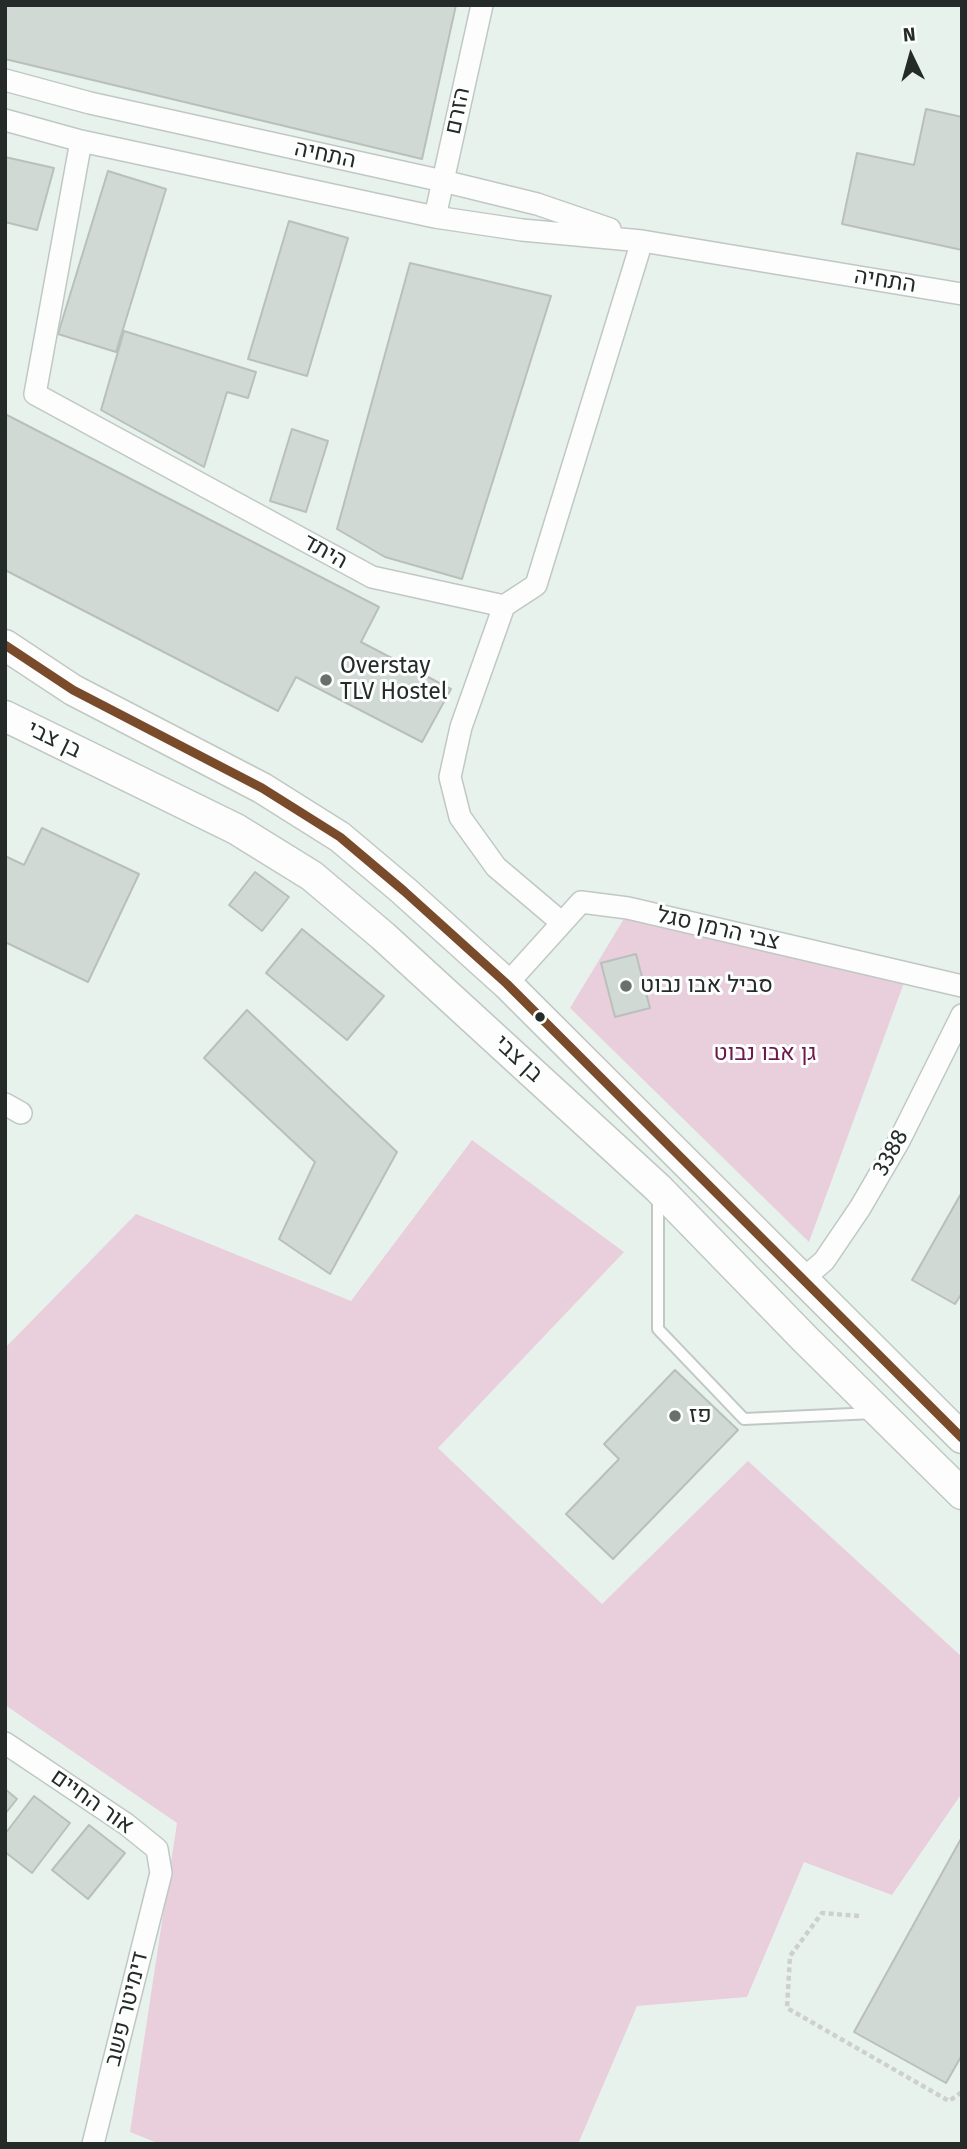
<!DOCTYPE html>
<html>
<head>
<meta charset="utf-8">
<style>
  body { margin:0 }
  #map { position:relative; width:967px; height:2149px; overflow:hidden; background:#e8f2ed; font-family:"Fira Sans",sans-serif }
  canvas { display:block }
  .frame { position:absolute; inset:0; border:7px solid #252b28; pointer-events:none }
  .north { position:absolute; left:876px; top:21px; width:70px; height:70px; -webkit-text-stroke:5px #fcfffd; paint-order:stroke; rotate:355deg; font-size:19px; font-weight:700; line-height:28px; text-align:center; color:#252b28 }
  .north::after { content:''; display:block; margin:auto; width:24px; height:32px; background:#252b28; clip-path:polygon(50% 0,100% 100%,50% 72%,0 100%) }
</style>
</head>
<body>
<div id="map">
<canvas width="967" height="2149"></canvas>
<div class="frame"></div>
<div class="north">N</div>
</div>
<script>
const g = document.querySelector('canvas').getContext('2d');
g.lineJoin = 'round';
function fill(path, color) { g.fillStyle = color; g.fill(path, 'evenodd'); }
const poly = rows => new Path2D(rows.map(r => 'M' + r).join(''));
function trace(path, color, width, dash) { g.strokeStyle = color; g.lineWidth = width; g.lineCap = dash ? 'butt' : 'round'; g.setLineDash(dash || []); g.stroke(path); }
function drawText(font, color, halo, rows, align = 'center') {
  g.font = font + ' "Fira Sans",Heebo,sans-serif'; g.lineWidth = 6; g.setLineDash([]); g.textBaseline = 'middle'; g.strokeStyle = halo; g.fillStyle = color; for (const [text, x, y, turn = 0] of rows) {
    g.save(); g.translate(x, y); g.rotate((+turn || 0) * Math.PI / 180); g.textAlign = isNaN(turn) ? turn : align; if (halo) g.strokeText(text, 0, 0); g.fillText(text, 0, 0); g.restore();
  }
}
fill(poly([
  [625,917,905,980,809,1242,570,1008],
  [472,1140,624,1252,438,1448,602,1604,748,1461,962,1657,962,1793,892,1895,804,1862,747,1997,637,2006,578,2144,160,2144,130,2132,177,1823,5,1705,5,1348,136,1214,351,1301]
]), '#e9cedc');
const building = poly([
  [5,5,456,5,422,159,5,59,5,5],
  [926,109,962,117,962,250,842,224,857,153,914,165,926,109],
  [5,157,54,168,37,230,5,222,5,157],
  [108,171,166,189,116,352,58,334,108,171],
  [289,221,348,238,307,376,248,359,289,221],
  [410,263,551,296,462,579,385,557,337,529,410,263],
  [124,331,256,372,248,398,227,392,204,467,101,410,124,331],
  [5,414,379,607,361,642,451,689,422,742,296,677,278,711,5,570,5,414],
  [292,429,328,441,306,512,270,501,292,429],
  [42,828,139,874,88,982,5,942,5,856,24,865,42,828],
  [255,872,289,897,262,931,229,905,255,872],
  [302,929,384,996,347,1040,266,973,302,929],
  [636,954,650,1008,615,1017,601,963,636,954],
  [247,1010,397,1152,330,1274,279,1239,315,1162,204,1058,247,1010],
  [962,1192,962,1293,955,1304,912,1280,962,1192],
  [675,1370,738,1430,613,1559,566,1514,619,1459,604,1444,675,1370],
  [5,1789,17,1799,5,1814,5,1789],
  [34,1796,70,1823,32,1873,5,1852,5,1834,34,1796],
  [89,1825,125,1853,88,1899,52,1870,89,1825],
  [962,1837,962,2055,946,2083,854,2032,962,1837]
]);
fill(building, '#d1d9d5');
trace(building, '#b9c0bc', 2);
const lane = poly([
  [658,1197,658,1329,744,1419,874,1413]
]);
const street = poly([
  [5,80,90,103,443,181,537,204,610,229],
  [5,120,81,141,435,217,522,230,642,241,962,294],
  [81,141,35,394,372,577,504,606,536,585,642,241],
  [435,217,482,5],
  [504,606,461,727,450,777,460,817,496,867,561,922],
  [507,984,581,902,628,908,962,986],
  [5,1104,21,1113],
  [803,1279,824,1261,860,1208,899,1141,962,1015],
  [5,1743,126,1824,157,1849,161,1873,93,2144]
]);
const secondary = poly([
  [5,645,73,690,262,788,340,837,404,891,507,984,962,1438],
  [5,716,236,829,312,876,383,936,658,1188,805,1339,962,1494]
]);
trace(lane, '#c0c8c4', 14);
trace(street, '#c0c8c4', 24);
trace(secondary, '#c0c8c4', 33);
trace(poly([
  [859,1916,822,1913,790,1956,787,2008,949,2101,962,2092]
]), '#cdd0cf', 4.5, [5, 3.5]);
trace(lane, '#fcfdfc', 10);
trace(street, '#fcfdfc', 21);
trace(secondary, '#fcfdfc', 30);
trace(poly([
  [5,645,73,690,262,788,340,837,404,891,507,984,962,1438]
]), '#7a4b2a', 9);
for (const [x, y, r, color] of [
  [326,680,7,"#69716d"],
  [626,986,7,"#69716d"],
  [540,1017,6,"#252b28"],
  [675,1416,7,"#69716d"]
]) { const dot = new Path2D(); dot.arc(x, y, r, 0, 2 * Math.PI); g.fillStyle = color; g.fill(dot); trace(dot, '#fcfffd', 2.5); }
drawText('23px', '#252b28', '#fcfffd', [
  ["הזרם",458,111,-78],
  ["התחיה",325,155,12],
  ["התחיה",885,281,9],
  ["היתד",325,552,29],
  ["בן צבי",54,740,26],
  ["צבי הרמן סגל",718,929,13],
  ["בן צבי",518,1059,43],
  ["3388",891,1153,-61],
  ["אור החיים",92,1802,35],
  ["דימיטר פשב",127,2009,-76]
]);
drawText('23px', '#252b28', '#fcfffd', [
  ["Overstay",340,667],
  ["TLV Hostel",340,693],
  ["סביל אבו נבוט",640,986],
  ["פז",689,1416]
], 'left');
drawText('23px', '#6e184e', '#fcfffd', [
  ["גן אבו נבוט",765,1054]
]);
</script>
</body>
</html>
